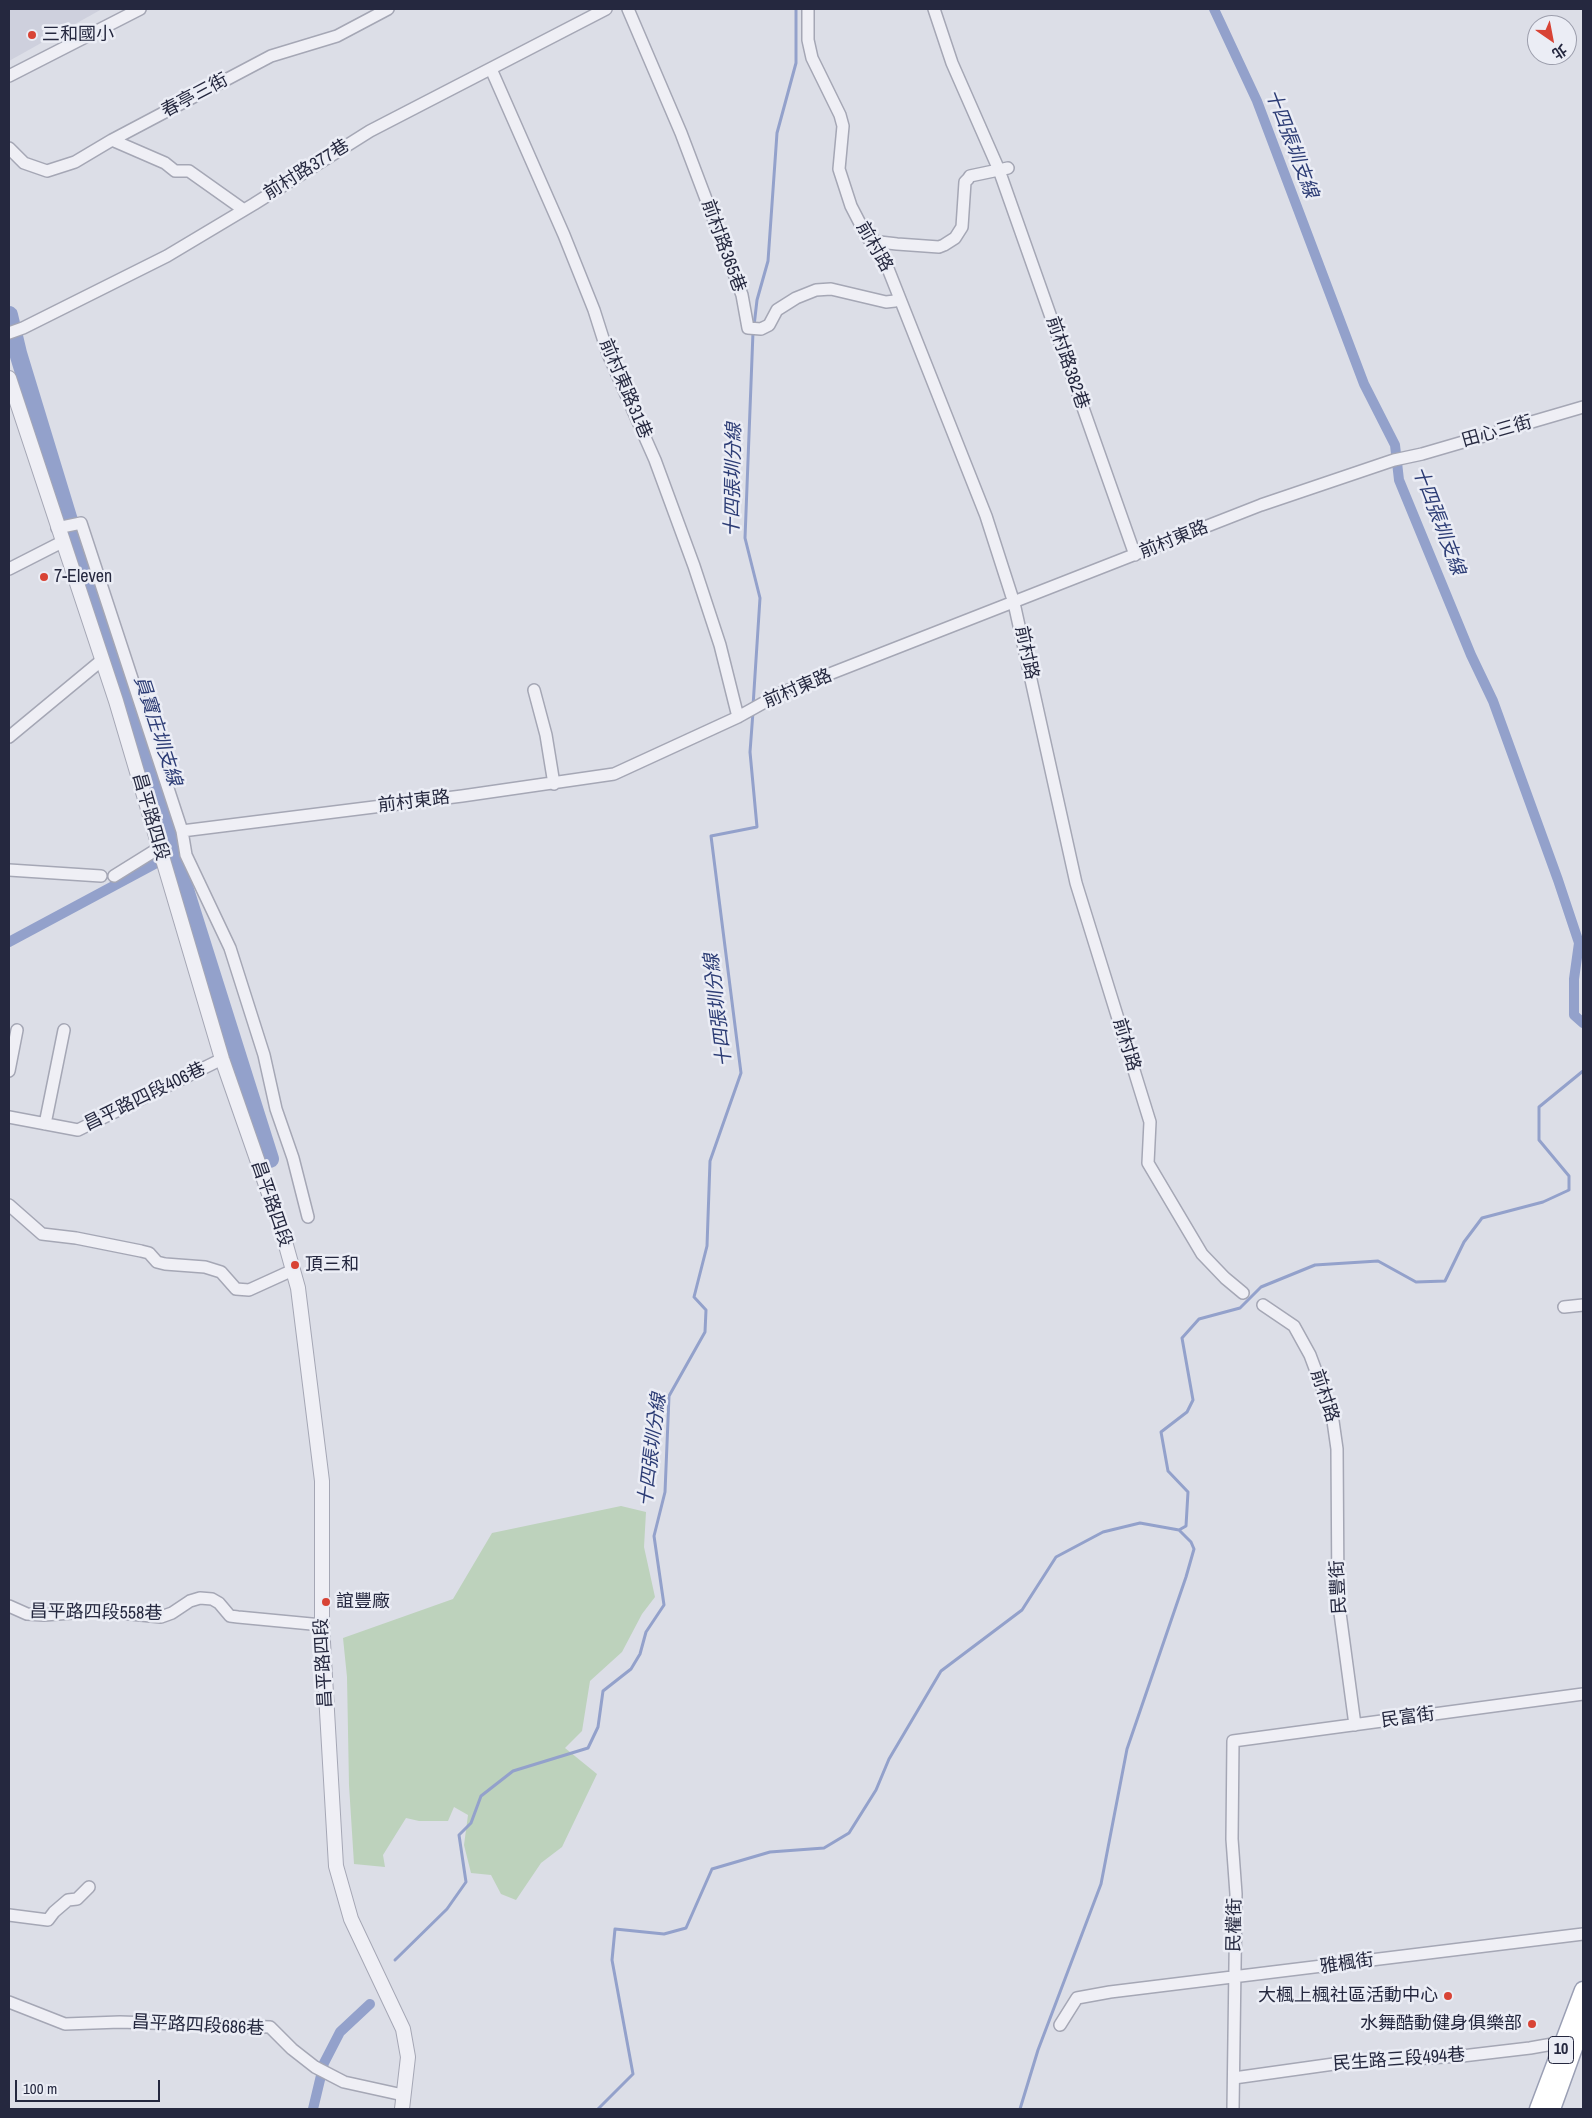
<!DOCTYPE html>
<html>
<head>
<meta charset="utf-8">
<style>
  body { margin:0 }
  #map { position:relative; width:1592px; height:2118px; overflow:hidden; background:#dcdee7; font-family:"Archivo Narrow","Noto Sans TC",sans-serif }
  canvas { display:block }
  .frame { position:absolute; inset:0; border:10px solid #25283f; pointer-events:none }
  .north { position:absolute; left:1527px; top:15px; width:50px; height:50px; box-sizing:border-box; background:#ebedf5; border:1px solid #9c9eac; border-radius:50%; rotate:147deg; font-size:14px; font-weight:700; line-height:20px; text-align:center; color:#25283f }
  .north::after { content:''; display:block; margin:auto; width:18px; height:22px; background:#d84335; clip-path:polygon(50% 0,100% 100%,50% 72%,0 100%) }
  .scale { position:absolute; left:15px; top:2080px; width:145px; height:22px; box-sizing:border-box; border:2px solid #25283f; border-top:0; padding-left:6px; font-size:15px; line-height:18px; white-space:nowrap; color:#25283f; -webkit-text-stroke:4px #ebedf5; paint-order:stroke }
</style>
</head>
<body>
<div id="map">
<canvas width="1592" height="2118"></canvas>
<div class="frame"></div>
<div class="north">北</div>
<div class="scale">100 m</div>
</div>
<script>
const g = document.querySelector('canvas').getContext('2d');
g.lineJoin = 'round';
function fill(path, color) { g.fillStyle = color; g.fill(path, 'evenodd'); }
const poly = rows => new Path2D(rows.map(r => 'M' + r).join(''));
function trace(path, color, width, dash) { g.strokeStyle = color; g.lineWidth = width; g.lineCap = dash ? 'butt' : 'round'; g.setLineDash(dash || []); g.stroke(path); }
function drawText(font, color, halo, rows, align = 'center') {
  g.font = font + ' "Archivo Narrow","Noto Sans TC",sans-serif'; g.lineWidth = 5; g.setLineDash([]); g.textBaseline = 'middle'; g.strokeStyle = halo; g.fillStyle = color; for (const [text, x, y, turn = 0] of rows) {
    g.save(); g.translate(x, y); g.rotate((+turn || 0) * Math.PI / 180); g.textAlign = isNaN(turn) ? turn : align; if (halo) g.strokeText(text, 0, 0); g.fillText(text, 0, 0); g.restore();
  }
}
fill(poly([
  [9,9,102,9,9,61]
]), '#ced0dd');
fill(poly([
  [621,1506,646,1512,644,1547,655,1597,642,1614,622,1652,590,1681,582,1731,565,1748,597,1774,562,1847,541,1863,516,1900,501,1894,491,1875,471,1873,464,1845,468,1815,454,1807,448,1821,419,1821,406,1818,383,1855,385,1867,354,1864,349,1785,347,1677,343,1638,453,1599,492,1533]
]), '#bdd2bc');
trace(poly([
  [754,326,757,300,768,261,777,133,796,63,796,9],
  [753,706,760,598,745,538,753,332],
  [395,1960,447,1909,466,1882,459,1835,471,1823,481,1796,513,1771,588,1748,598,1727,603,1691,631,1669,640,1654,646,1632,664,1605,654,1536,665,1492,669,1396,705,1332,706,1310,694,1297,707,1246,710,1161,741,1073,711,836,757,827,750,752,753,712],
  [598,2109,633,2074,612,1960,615,1929,664,1934,686,1928,712,1869,770,1852,824,1848,849,1833,876,1790,889,1759,941,1671,1022,1610,1056,1557,1103,1532,1140,1523,1179,1530,1186,1526,1188,1492,1168,1471,1161,1432,1187,1412,1193,1400,1182,1338,1199,1319,1240,1308,1261,1287,1315,1265,1378,1261,1416,1282,1445,1281,1464,1242,1482,1218,1543,1202,1569,1190,1569,1176,1539,1140,1539,1107,1583,1071],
  [1020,2109,1038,2050,1101,1884,1127,1749,1186,1577,1194,1549,1191,1542,1179,1530]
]), '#93a1cb', 3);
trace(poly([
  [1214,9,1257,101,1364,384,1395,445,1399,480,1471,655,1493,701,1558,880,1579,943,1574,979,1574,1015,1583,1023],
  [9,942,175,853],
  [313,2109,324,2063,340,2032,370,2004]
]), '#93a1cb', 10);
trace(poly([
  [9,315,18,353,78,550,270,1159]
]), '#93a1cb', 18);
const minor = poly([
  [628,9,681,133,720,236,742,295,748,328,761,329,769,325,777,310,796,298,816,290,831,289,886,302,895,301,899,297],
  [808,9,808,40,812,58,840,115,843,126,839,169,851,206,867,237,883,256,986,516,1014,603,1076,883,1150,1122,1148,1163,1202,1254,1225,1278,1243,1293],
  [934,9,952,63,999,170,1135,555],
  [491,69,564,235,594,310,608,354,655,460,694,566,720,645,738,717],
  [9,76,140,9],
  [112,140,165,163,175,171,189,171,244,210],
  [9,148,24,163,47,171,75,162,112,140,271,56,337,36,388,9],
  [871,241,897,244,939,247,944,245,955,238,962,227,965,182,968,179,970,176,1008,168],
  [9,333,23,328,167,256,254,204,370,131,606,9],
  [57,528,81,523,182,831,186,855,230,948,264,1055,276,1109,293,1158,308,1217],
  [9,569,62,542],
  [534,690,546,735,554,784],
  [9,737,102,660],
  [182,831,462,796,614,774,738,717,781,693,1261,505,1394,460,1422,454,1583,407],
  [9,870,101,876],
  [114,876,159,848],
  [9,1071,17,1030],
  [9,1117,78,1130,222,1059],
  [45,1124,64,1030],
  [9,1205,42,1234,76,1238,141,1251,149,1253,157,1262,165,1264,205,1267,221,1272,236,1289,249,1290,293,1270],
  [1263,1305,1294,1326,1310,1355,1332,1414,1337,1449,1338,1598,1355,1725],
  [1564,1307,1583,1305],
  [9,1606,27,1614,44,1615,100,1611,161,1617,172,1613,190,1601,200,1598,212,1599,219,1603,230,1616,238,1617,322,1625],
  [9,1915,48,1920,54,1912,68,1900,77,1899,89,1887],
  [9,2002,65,2024,120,2022,270,2027,292,2049,315,2067,344,2082,403,2095],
  [1060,2025,1077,1998,1110,1992,1583,1934],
  [1234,2078,1341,2063,1462,2056,1530,2048,1564,2042],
  [1233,2109,1236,1894,1232,1839,1233,1741,1583,1694]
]);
const tertiary = poly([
  [9,378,116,701,222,1059,282,1231,298,1288,322,1481,322,1625,336,1866,351,1919,403,2029,408,2057,402,2109]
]);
const primary = poly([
  [1538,2109,1583,1990],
  [1552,2109,1583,2023]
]);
trace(minor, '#a5a7b5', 14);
trace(tertiary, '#a5a7b5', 16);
trace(primary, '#9a9fb4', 19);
trace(minor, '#efeff5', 11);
trace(tertiary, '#efeff5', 14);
trace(primary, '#fff', 16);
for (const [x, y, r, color] of [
  [32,35,5,"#d84335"],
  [44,577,5,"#d84335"],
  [295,1265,5,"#d84335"],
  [326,1602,5,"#d84335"],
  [1448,1996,5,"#d84335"],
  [1532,2024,5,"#d84335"]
]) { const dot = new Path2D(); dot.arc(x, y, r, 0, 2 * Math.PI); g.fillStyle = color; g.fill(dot); trace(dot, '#ebedf5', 2); }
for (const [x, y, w] of [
  [1561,2050,25]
]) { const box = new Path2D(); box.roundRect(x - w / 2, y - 13.5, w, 27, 4); g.fillStyle = '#ebedf5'; g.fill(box); trace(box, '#25283f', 1); }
drawText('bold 16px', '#25283f', null, [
  ["10",1561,2050]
]);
drawText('18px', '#25283f', '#ebedf5', [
  ["三和國小",42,35],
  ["7-Eleven",54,577],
  ["頂三和",305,1265],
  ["誼豐廠",336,1602],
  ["大楓上楓社區活動中心",1438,1996,"right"],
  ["水舞酷動健身俱樂部",1522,2024,"right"]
], 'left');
drawText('18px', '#25283f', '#ebedf5', [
  ["春亭三街",195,96,-28],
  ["前村路377巷",307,170,-32],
  ["前村路365巷",723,246,70],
  ["前村路",874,247,60],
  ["前村路382巷",1067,363,71],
  ["前村東路31巷",625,389,67],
  ["田心三街",1497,432,-16],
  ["前村東路",1174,540,-22],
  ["前村路",1026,653,78],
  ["前村東路",798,689,-23],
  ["前村東路",414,802,-7],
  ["昌平路四段",150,817,74],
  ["前村路",1126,1045,73],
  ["昌平路四段406巷",145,1097,-26],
  ["昌平路四段",271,1204,71],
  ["前村路",1324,1396,72],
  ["民豐街",1339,1587,-93],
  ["昌平路四段558巷",96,1613,1],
  ["昌平路四段",324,1663,-93],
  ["民富街",1408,1718,-8],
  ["民權街",1235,1925,-89],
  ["雅楓街",1347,1964,-8],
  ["昌平路四段686巷",198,2026,3],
  ["民生路三段494巷",1399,2060,-4]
]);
drawText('italic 19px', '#2c3c75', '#ebedf5', [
  ["十四張圳支線",1291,144,69],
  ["十四張圳分線",734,480,-89],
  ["十四張圳支線",1438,521,69],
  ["員寶庄圳支線",157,731,72],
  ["十四張圳分線",719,1010,-97],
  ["十四張圳分線",653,1450,-83]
]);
</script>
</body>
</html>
